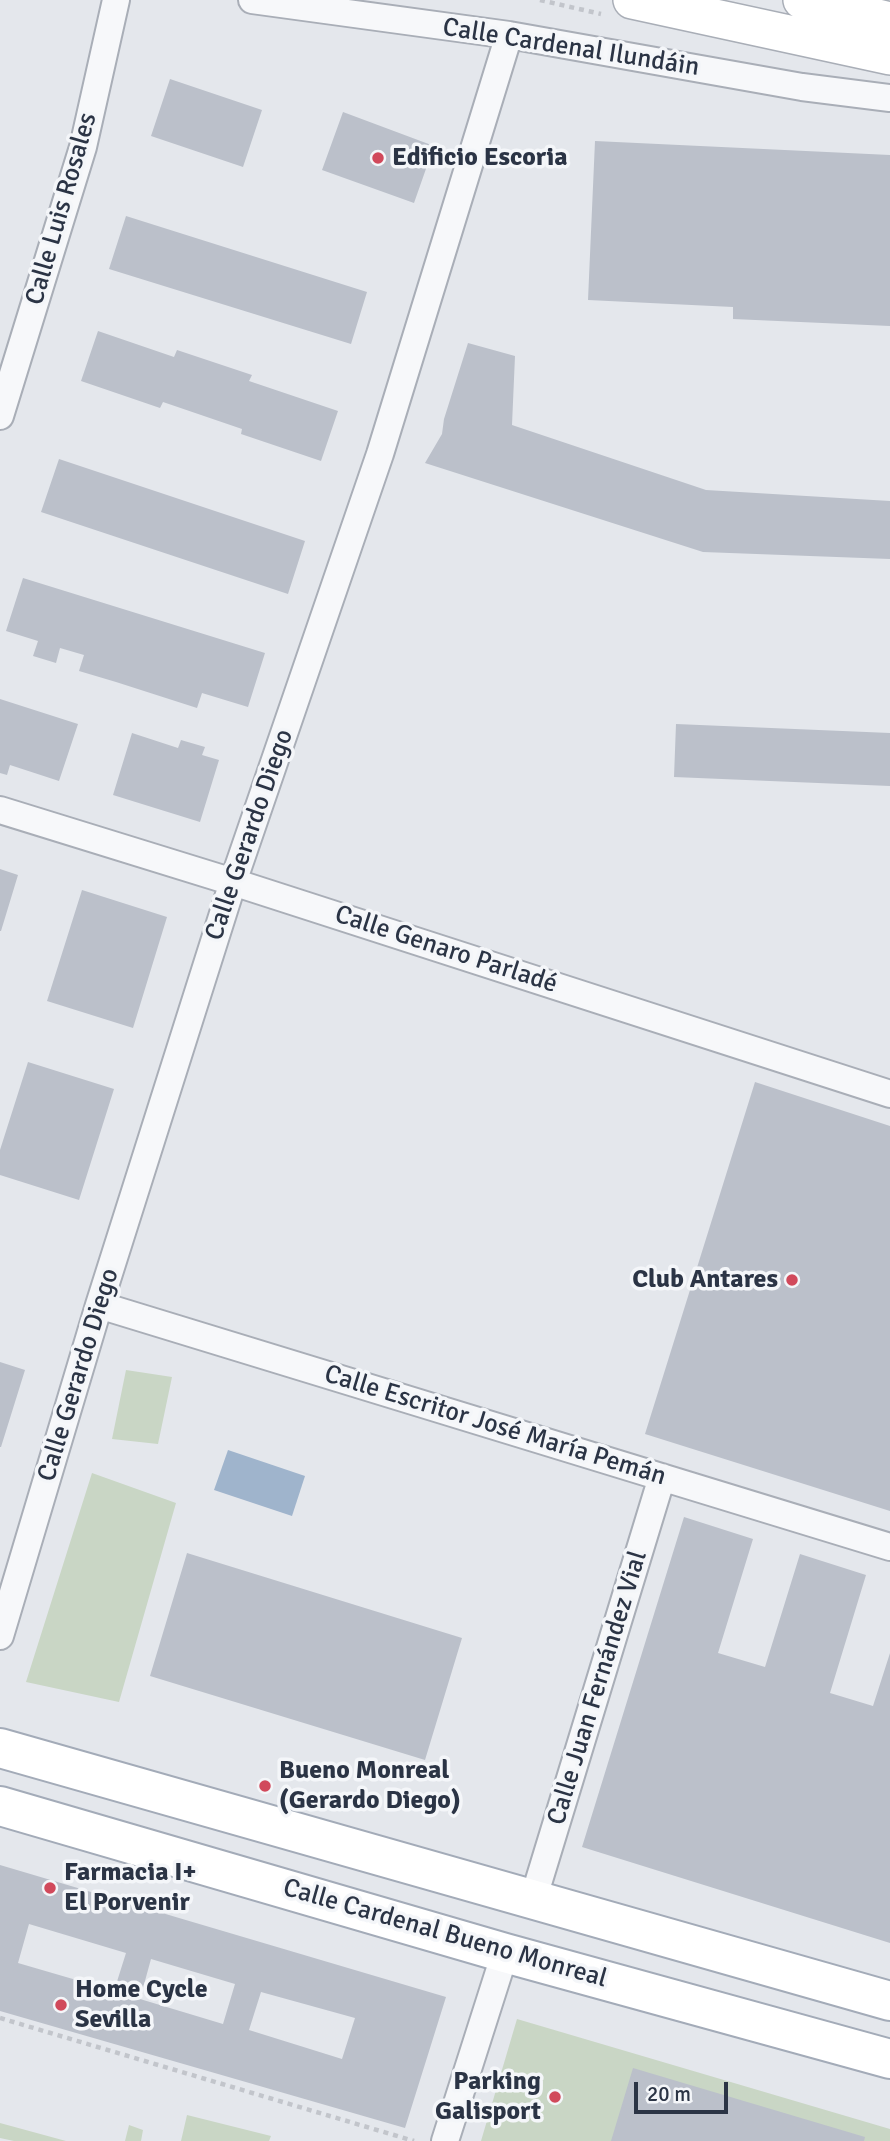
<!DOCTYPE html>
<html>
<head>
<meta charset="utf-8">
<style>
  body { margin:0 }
  #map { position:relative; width:890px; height:2141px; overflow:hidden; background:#e4e7ec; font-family:Signika,sans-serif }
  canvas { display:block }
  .scale { position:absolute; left:634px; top:2082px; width:94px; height:32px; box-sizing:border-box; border:4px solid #2b3445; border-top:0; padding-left:9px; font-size:21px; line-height:24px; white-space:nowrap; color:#2b3445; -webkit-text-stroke:5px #f4f6f9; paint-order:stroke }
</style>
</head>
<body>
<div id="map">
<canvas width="890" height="2141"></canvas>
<div class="scale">20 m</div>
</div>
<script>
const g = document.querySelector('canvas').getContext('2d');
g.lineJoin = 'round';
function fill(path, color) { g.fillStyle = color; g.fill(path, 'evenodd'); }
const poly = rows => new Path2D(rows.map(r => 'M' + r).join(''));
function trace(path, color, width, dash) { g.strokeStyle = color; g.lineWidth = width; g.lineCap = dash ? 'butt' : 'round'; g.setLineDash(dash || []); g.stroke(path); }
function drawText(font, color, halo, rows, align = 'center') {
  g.font = font + ' Signika,sans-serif'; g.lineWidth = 7; g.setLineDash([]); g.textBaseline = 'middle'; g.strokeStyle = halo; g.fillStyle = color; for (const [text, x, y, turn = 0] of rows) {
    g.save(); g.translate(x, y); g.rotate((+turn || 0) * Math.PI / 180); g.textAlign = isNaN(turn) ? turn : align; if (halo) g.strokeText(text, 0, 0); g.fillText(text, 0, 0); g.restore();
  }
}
fill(poly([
  [126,1370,172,1377,158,1444,112,1439],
  [92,1473,176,1503,119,1702,26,1682],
  [517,2019,890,2129,890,2141,481,2141],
  [187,2115,271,2136,269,2141,181,2141],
  [0,2123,66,2141,14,2141,0,2138],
  [129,2125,143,2130,141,2141,125,2141]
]), '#c9d6c5');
fill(poly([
  [228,1450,305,1476,292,1516,214,1490]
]), '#9fb4cc');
fill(poly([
  [170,79,262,110,243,167,151,136],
  [343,112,434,146,414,203,322,170],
  [595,141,890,155,890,326,733,319,733,307,588,300],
  [126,216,367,292,351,344,109,269],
  [98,331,174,357,177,350,252,375,249,381,338,411,321,461,241,434,242,429,163,402,160,408,81,381],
  [468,343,515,356,512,425,706,490,890,501,890,559,703,552,425,463,442,434,444,419],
  [59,459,305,541,288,594,41,512],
  [23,578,265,653,248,707,202,693,197,708,116,682,79,671,84,655,60,648,56,663,33,656,38,641,6,631],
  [0,699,78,724,59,781,10,765,7,775,0,773],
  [676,724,890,733,890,786,674,777],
  [132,733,178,748,181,740,205,747,202,755,219,760,200,822,113,795],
  [0,869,18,875,1,931,0,931],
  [82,890,167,917,133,1028,47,1001],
  [28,1062,114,1089,79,1200,0,1175,0,1150],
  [755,1082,890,1126,890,1511,645,1434],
  [0,1362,25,1370,1,1447,0,1447],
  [684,1517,753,1539,718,1653,765,1667,800,1554,866,1575,830,1693,873,1706,890,1653,890,1943,582,1847],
  [187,1553,462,1638,425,1760,150,1676],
  [0,1865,446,1997,405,2128,0,2011],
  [29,1924,126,1953,114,1991,18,1963],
  [151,1959,235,1984,223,2024,140,1999],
  [261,1992,355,2018,342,2059,249,2030],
  [633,2068,865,2137,864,2141,611,2141]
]), '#bbc0ca');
const street = poly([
  [252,0,509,35,802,87,890,98],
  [0,416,83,147,116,0],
  [0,810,233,882,890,1094],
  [99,1305,890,1547],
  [0,1636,99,1305,233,882,380,454,509,35],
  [533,1900,662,1477],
  [445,2141,505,1953]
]);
const secondary = poly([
  [632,0,890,56],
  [802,0,890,21]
]);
const primary = poly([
  [0,1748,890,2001],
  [0,1806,505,1953,890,2059]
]);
trace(street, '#a9aeb7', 30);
trace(secondary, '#a9aeb7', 40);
trace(primary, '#a3abb8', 42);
trace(poly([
  [540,0,601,14],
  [0,2018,414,2141]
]), '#c2c5cb', 4.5, [5, 5]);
trace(street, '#f7f8fa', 26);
trace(secondary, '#fff', 37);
trace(primary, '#fff', 38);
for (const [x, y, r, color] of [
  [378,158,7,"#d1495b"],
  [792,1280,7,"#d1495b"],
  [265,1786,7,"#d1495b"],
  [50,1888,7,"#d1495b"],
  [61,2005,7,"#d1495b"],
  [555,2097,7,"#d1495b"]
]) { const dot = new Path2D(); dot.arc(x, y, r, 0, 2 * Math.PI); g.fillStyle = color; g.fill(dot); trace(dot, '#f4f6f9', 2.5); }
drawText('26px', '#2b3445', '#f4f6f9', [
  ["Calle Cardenal Ilundáin",571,48,9],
  ["Calle Luis Rosales",62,209,-74],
  ["Calle Gerardo Diego",250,835,-71],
  ["Calle Genaro Parladé",446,950,18],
  ["Calle Gerardo Diego",79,1375,-73],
  ["Calle Escritor José María Pemán",495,1426,17],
  ["Calle Juan Fernández Vial",598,1688,-73],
  ["Calle Cardenal Bueno Monreal",445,1934,16]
]);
drawText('bold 26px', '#2b3445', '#f4f6f9', [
  ["Edificio Escoria",392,158],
  ["Club Antares",778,1280,"right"],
  ["Bueno Monreal",279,1771],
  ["(Gerardo Diego)",279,1801],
  ["Farmacia I+",64,1873],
  ["El Porvenir",64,1903],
  ["Home Cycle",75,1990],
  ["Sevilla",75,2020],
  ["Parking",541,2082,"right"],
  ["Galisport",541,2112,"right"]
], 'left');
</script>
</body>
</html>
